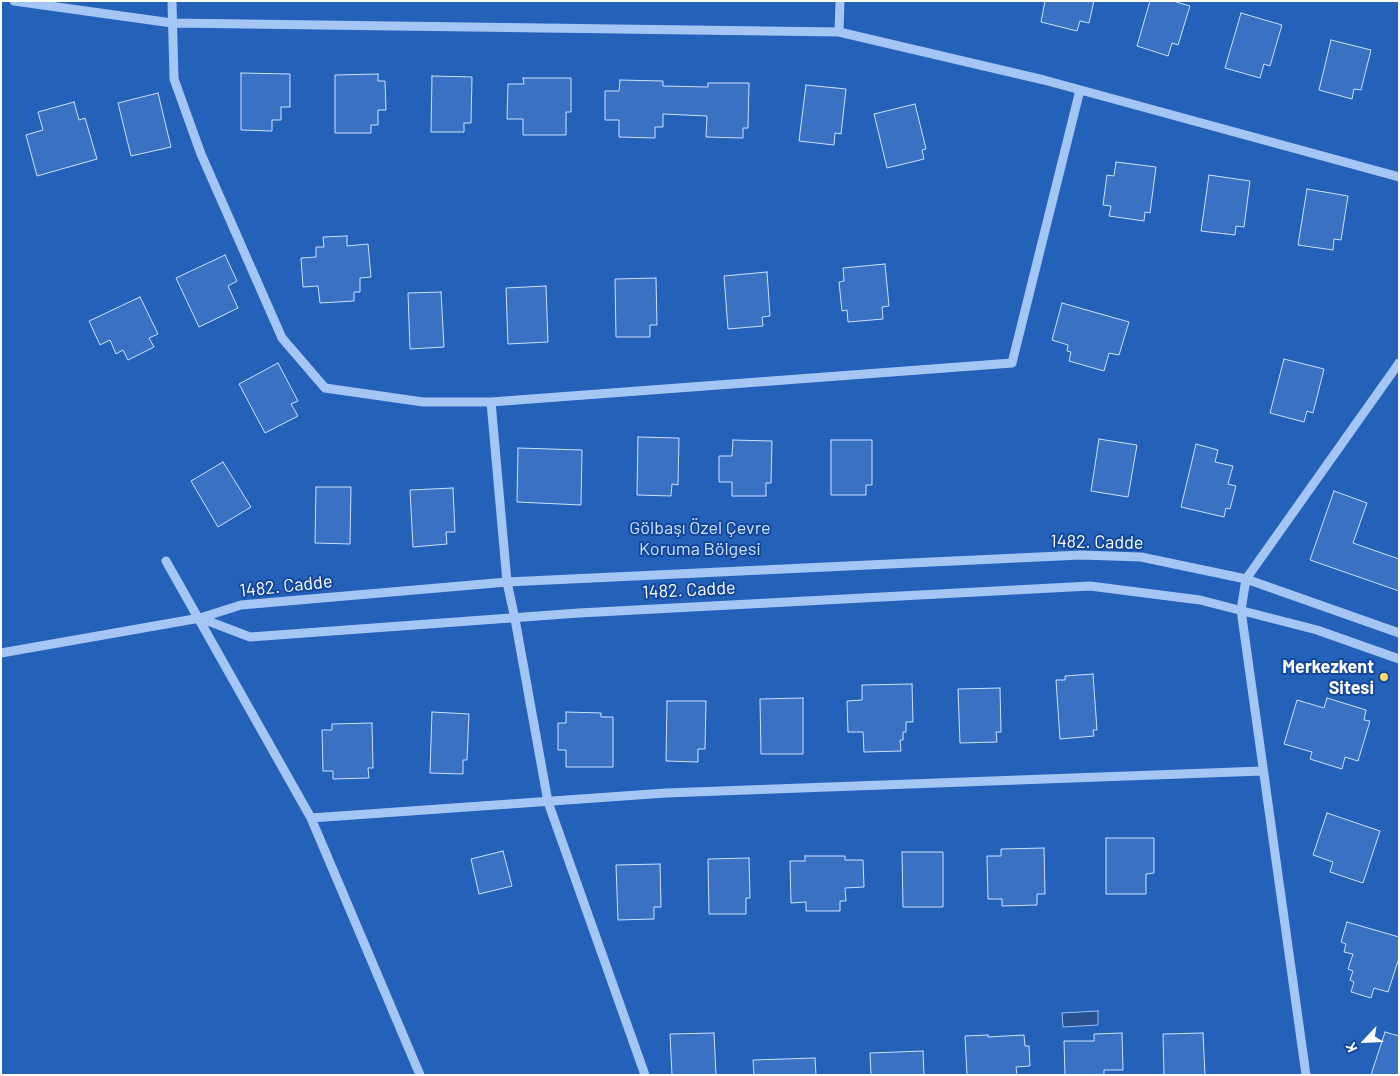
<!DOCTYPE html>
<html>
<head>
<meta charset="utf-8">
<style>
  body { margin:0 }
  #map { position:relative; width:1400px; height:1076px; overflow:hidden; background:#12479b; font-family:Barlow,sans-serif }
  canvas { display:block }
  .frame { position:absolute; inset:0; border:2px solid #fff; pointer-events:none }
  .north { position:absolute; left:1340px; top:1016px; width:50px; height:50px; -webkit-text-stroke:4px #12479b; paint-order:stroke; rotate:245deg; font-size:14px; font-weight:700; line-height:20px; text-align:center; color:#fff }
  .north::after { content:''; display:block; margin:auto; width:18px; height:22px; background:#fff; clip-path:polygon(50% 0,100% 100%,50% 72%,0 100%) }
</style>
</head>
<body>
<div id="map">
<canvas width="1400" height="1076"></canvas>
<div class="frame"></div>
<div class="north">K</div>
</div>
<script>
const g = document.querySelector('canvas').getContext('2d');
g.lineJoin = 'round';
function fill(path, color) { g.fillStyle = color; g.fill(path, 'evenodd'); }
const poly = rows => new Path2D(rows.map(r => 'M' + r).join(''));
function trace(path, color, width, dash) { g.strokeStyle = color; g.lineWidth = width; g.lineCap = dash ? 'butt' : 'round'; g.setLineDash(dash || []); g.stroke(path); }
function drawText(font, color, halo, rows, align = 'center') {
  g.font = font + ' Barlow,sans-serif'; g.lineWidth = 4; g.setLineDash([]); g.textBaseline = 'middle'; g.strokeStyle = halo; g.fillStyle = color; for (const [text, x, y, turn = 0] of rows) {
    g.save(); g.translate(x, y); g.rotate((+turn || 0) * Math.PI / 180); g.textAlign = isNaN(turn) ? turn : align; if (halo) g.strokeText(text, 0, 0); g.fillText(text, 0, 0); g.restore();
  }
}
fill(poly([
  [1,1,1399,1,1399,1075,1,1075]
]), '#2461b9');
const water = poly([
  [1098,1011,1098,1025,1063,1027,1062,1013,1098,1011]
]);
fill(water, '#29508f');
trace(water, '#97bff7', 1);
const building = poly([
  [1045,1,1094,1,1089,23,1080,21,1077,31,1041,22,1045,1],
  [1150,1,1173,1,1190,6,1178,45,1172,43,1168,56,1137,46,1150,1],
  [1241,13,1282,25,1270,66,1264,64,1260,78,1225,68,1241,13],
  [1331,40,1371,50,1361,90,1354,89,1352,99,1319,90,1331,40],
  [241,73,290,74,290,107,281,107,281,120,272,120,272,131,241,130,241,73],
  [378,74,378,81,385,81,386,110,378,110,378,125,371,125,371,133,335,133,335,75,378,74],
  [432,76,472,77,471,123,464,123,464,132,431,132,432,76],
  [523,78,571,78,571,112,566,112,566,135,523,135,523,119,507,119,508,84,524,84,523,78],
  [620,80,663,81,663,86,708,87,708,83,749,83,748,128,743,128,743,138,706,137,707,116,663,114,663,127,655,127,655,138,619,137,619,120,605,120,605,91,619,91,620,80],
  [806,85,846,89,841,134,835,133,834,145,799,141,806,85],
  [158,93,171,147,131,156,118,103,158,93],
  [74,102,79,120,85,118,97,159,37,176,26,135,43,130,38,112,74,102],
  [915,104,926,149,922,150,924,159,887,168,874,114,915,104],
  [1116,162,1156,167,1150,213,1145,212,1144,221,1109,216,1111,206,1103,205,1107,175,1114,176,1116,162],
  [1209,175,1250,181,1244,227,1236,226,1235,235,1201,231,1209,175],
  [1307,189,1348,196,1341,240,1334,239,1333,250,1298,245,1307,189],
  [347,236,347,246,368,244,371,277,360,278,360,292,354,292,354,301,320,303,318,286,303,287,301,258,316,257,316,247,324,247,323,237,347,236],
  [225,255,237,281,228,286,238,308,199,327,176,278,225,255],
  [885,264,889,306,882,307,883,319,848,322,847,310,842,311,839,282,844,281,843,268,885,264],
  [767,272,770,316,762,317,763,326,728,329,724,276,767,272],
  [656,278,657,325,650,325,650,337,616,337,615,279,656,278],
  [546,286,548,342,508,344,506,288,546,286],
  [441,292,444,347,410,349,408,293,441,292],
  [140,297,158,334,149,338,154,347,128,360,123,350,116,354,110,340,100,345,89,321,140,297],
  [1062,303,1129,322,1119,355,1109,353,1104,371,1069,361,1071,352,1067,351,1068,345,1052,340,1062,303],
  [1284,359,1324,369,1313,413,1307,411,1304,422,1270,413,1284,359],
  [278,363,298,401,291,404,298,416,265,433,239,384,278,363],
  [638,437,679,438,678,485,672,484,671,496,637,495,638,437],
  [1099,439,1137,445,1128,497,1091,491,1099,439],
  [733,440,772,441,771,483,766,483,766,496,732,496,732,482,719,482,719,456,732,456,733,440],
  [831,440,872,440,872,485,866,485,866,495,831,495,831,440],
  [1196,444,1218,450,1215,462,1233,466,1228,484,1236,486,1230,509,1226,508,1224,517,1181,507,1196,444],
  [518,448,582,450,581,505,517,502,518,448],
  [223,462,251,507,218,527,191,481,223,462],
  [316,487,351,487,350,544,315,543,316,487],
  [453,488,455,532,446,532,447,544,413,547,410,490,453,488],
  [1334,491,1367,503,1353,543,1399,559,1399,591,1310,560,1334,491],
  [1093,674,1097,730,1093,730,1094,736,1060,739,1056,680,1065,680,1065,676,1093,674],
  [912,684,913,722,906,722,906,732,903,732,903,740,900,740,901,751,864,752,863,732,848,732,847,701,862,700,862,685,912,684],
  [1000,688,1001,732,996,732,997,742,960,743,958,689,1000,688],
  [803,698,803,754,761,754,760,699,803,698],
  [1327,698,1366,710,1364,720,1370,721,1358,761,1345,757,1342,769,1310,759,1312,752,1284,744,1297,700,1324,708,1327,698],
  [667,701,706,701,705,749,698,749,698,762,666,761,667,701],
  [432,712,469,714,467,760,463,760,463,774,430,773,432,712],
  [566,712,601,713,601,717,613,717,613,767,566,767,566,750,558,750,558,723,566,723,566,712],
  [372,723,373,768,368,768,369,778,333,779,333,771,323,771,322,730,332,730,332,724,372,723],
  [1327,813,1380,831,1363,883,1330,872,1333,862,1313,855,1327,813],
  [1106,838,1154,838,1154,873,1146,874,1146,894,1106,894,1106,838],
  [1044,848,1045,894,1037,894,1037,905,1002,906,1002,899,988,899,987,856,1001,856,1001,849,1044,848],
  [503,851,512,886,479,894,471,859,503,851],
  [902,852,943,852,943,907,903,907,902,852],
  [805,856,845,856,845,860,863,860,864,887,845,888,846,901,840,901,840,911,806,911,806,902,791,903,790,861,805,861,805,856],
  [749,858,750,898,746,898,746,914,709,914,708,859,749,858],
  [660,864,661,907,654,907,654,919,618,920,616,865,660,864],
  [1347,922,1399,937,1399,958,1388,992,1374,988,1371,998,1351,992,1354,982,1350,980,1353,971,1348,969,1353,954,1344,952,1346,944,1341,942,1347,922],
  [1385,1032,1399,1036,1399,1075,1371,1075,1385,1032],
  [714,1033,716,1075,672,1075,670,1034,714,1033],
  [1122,1033,1123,1070,1104,1070,1104,1075,1065,1075,1064,1041,1094,1041,1094,1034,1122,1033],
  [1203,1033,1205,1075,1164,1075,1163,1034,1203,1033],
  [988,1035,988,1037,1024,1035,1025,1046,1029,1046,1030,1066,1016,1067,1017,1075,967,1075,965,1036,988,1035],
  [923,1051,924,1075,871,1075,870,1053,923,1051],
  [815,1058,816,1075,754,1075,753,1060,815,1058]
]);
fill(building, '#3a71c2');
trace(building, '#cee1fe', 1);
trace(poly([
  [14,1,172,23,839,32,1044,80,1399,177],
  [172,1,174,79,201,154,282,338,325,388,423,402,491,402,1012,363,1080,90],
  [839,32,840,1],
  [491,402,507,582,515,619,548,802,645,1075],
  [166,561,311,818,420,1075],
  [200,618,250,637,579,613,1090,586,1200,600,1317,630,1399,659],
  [1,653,200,618,241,605,507,582,1081,555,1141,557,1246,579,1399,633],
  [311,818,666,793,1262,771],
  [1306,1075,1241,610,1246,579,1399,363]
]), '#a5c5f4', 9);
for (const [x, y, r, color] of [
  [1384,677,5,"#ffda68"]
]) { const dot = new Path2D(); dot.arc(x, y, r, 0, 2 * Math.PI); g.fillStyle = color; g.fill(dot); trace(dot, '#12479b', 2); }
drawText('18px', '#cee1fe', '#12479b', [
  ["Gölbaşı Özel Çevre",700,528],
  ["Koruma Bölgesi",700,549]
]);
drawText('18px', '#fff', '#12479b', [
  ["1482. Cadde",1097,542,1],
  ["1482. Cadde",286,586,-6],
  ["1482. Cadde",689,590,-3]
]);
drawText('bold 18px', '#fff', '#12479b', [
  ["Merkezkent",1374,667],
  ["Sitesi",1374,688]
], 'right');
</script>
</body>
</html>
